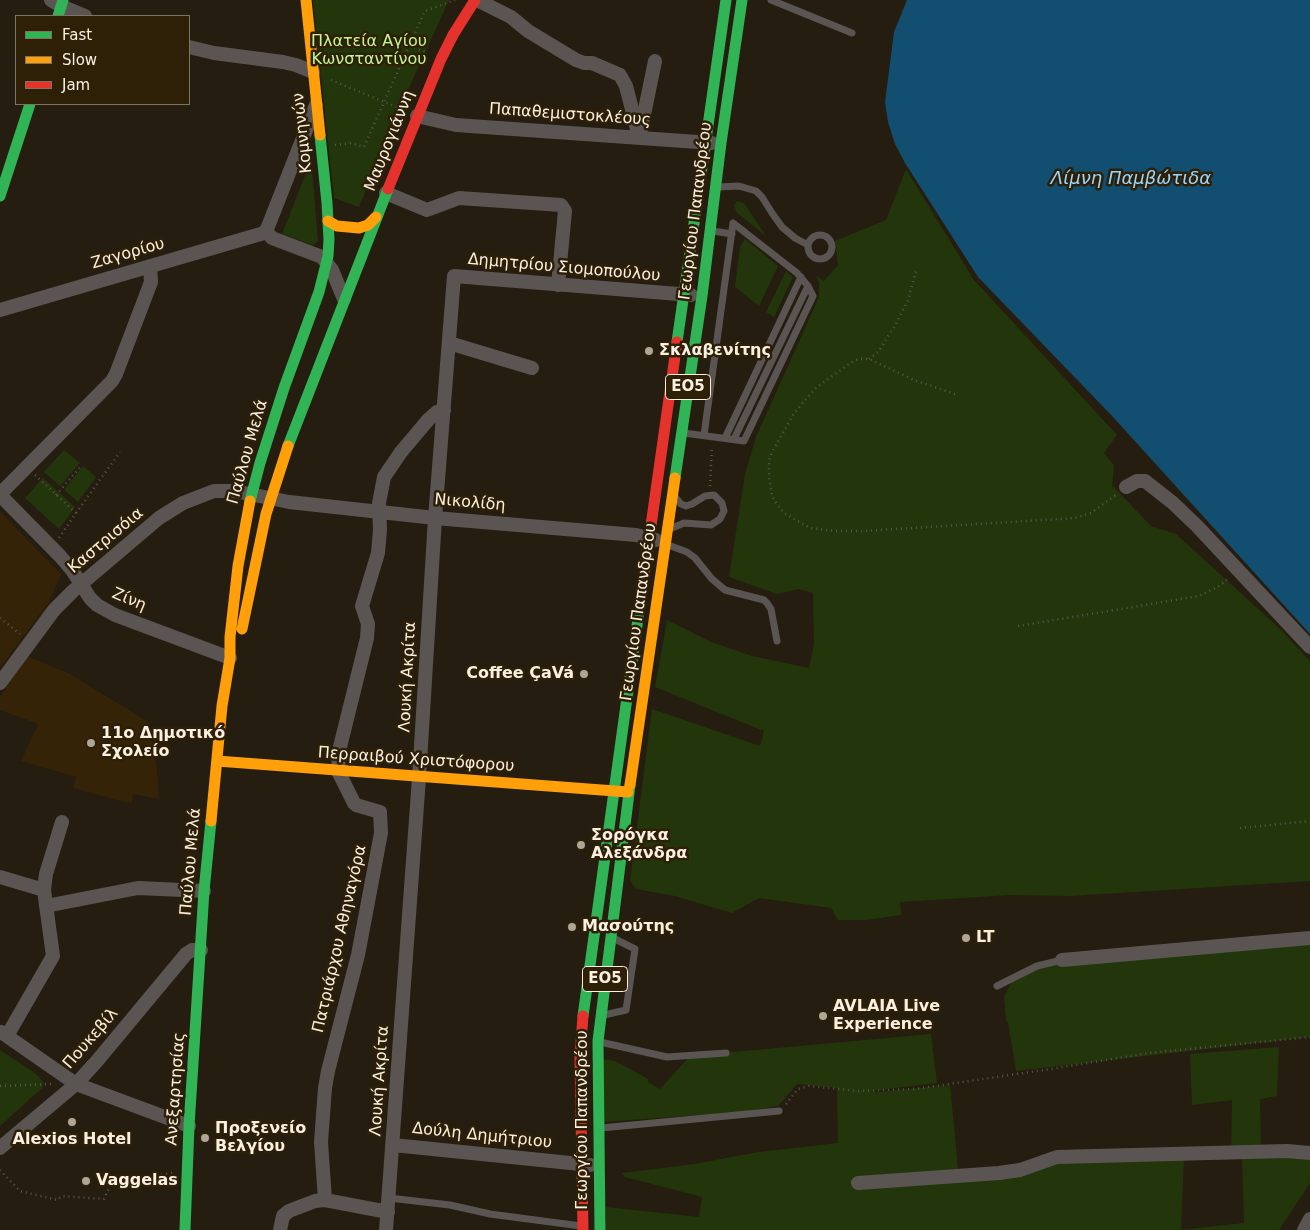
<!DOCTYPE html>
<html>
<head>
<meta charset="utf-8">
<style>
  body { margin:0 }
  #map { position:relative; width:1310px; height:1230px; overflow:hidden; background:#251d10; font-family:"DejaVu Sans",sans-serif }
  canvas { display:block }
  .legend { position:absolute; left:15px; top:15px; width:175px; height:90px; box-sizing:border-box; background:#2e1f07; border:1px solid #80735f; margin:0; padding:6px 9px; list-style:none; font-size:15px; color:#faf0e2 }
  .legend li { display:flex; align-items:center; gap:10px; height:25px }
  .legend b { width:25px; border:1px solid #80735f }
</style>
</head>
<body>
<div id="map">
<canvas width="1310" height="1230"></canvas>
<ul class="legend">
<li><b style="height:6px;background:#30b455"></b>Fast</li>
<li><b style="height:6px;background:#ff9f0a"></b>Slow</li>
<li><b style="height:6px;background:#e5322d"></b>Jam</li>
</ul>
</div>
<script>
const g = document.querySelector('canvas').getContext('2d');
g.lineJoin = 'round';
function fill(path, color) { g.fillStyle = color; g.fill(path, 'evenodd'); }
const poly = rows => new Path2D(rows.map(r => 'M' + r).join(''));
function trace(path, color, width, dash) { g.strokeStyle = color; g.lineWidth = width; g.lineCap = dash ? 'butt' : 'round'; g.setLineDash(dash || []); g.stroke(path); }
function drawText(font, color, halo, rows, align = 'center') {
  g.font = font + ' "DejaVu Sans",sans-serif'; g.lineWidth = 5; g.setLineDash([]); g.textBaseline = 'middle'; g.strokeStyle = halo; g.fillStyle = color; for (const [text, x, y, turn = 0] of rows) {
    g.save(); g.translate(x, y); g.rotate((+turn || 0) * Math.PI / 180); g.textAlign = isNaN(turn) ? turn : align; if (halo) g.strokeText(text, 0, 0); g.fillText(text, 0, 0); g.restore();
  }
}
fill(poly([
  [0,511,61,574,49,602,0,668],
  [27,656,70,674,150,723,158,778,159,799,133,794,132,804,73,788,76,777,21,761,38,724,0,710,0,697]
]), '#342306');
fill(poly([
  [313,0,449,0,397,114,359,207,334,198],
  [308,168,312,170,318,241,313,245,282,234],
  [906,169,974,280,1117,435,1104,453,1114,465,1112,485,1151,526,1176,534,1279,628,1310,661,1310,881,1071,896,1009,895,900,902,901,915,866,920,838,920,831,908,759,898,732,913,675,896,636,889,630,881,652,709,760,746,764,731,655,687,667,620,711,642,752,656,809,668,814,644,813,593,798,589,777,594,729,577,745,474,756,437,819,297,819,283,816,276,824,281,838,265,835,241,886,220],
  [737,201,744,203,766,236,737,213,734,206],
  [745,239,778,266,759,306,735,287,740,247],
  [786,271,793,277,774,317,766,312],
  [64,450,80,463,60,486,44,472],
  [83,466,96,477,78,502,64,490],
  [43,478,75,507,59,529,25,498],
  [1310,938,1310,1037,1016,1071,1008,1022,1006,1020,1004,997,1014,977,1062,960],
  [931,1034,937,1083,869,1091,880,1092,950,1085,959,1179,1048,1161,1184,1156,1181,1230,1244,1223,1242,1159,1299,1156,1310,1159,1310,1183,1279,1230,606,1230,606,1207,699,1217,702,1197,625,1177,622,1173,694,1164,759,1152,838,1143,837,1088,818,1086,797,1084,778,1106,743,1112,602,1122,603,1059,615,1061,648,1079,648,1082,660,1089,690,1056],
  [1279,1047,1277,1096,1260,1099,1261,1149,1231,1152,1232,1100,1192,1105,1190,1054],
  [0,1050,35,1073,41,1079,44,1084,42,1088,0,1126]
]), '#23360b');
fill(poly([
  [907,0,1310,0,1310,634,1113,417,978,277,905,163,895,144,888,122,885,102,894,32]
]), '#124e6f');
trace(poly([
  [410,45,427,53],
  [331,80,404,110],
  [335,145,351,143,364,147,423,15,425,11,455,0],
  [869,359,878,352,896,324,908,300,916,271],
  [955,394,914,380,869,359,858,359,849,364,816,388,805,400,793,415,772,452,769,460,769,476,772,496,776,503,784,513,810,528,835,531,863,531,1075,518,1091,513,1117,494],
  [35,475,76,513,59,538],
  [710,486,712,446],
  [56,495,82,465],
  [76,513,120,452],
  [0,618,20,634],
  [1018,626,1199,596,1219,586,1228,579],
  [1240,828,1310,821],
  [0,1086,52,1084],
  [786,1104,798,1089,809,1086,858,1091,915,1089,1051,1069,1149,1053,1310,1037],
  [0,1170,20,1191,57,1200,62,1196,104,1199,112,1181,173,1173]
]), '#5b5551', 2.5, [1, 4]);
trace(poly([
  [771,0,852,33],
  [719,187,739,186,756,191,762,197,772,213,782,227,795,238,808,245],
  [713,231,732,234],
  '808 247a12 12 0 1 1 24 0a12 12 0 1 1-24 0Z',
  [684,433,744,441,813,296,808,286,797,273,733,223,704,435],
  [725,438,801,277],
  [734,439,808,286],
  [672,528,684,523,711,525,720,519,724,511,722,503,714,495,705,496,692,504,686,506,681,504,676,498],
  [668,545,687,552,695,558,712,579,725,590,764,600,767,603,771,609,777,641],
  [997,986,1037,966,1062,960],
  [604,1015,626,1010,635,949,613,938],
  [600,1042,667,1057,726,1053],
  [601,1128,779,1111],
  [389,1198,450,1205,490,1214,581,1226]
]), '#5a5553', 7);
trace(poly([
  [51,0,61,6,85,16],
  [477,0,511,17,528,31,576,60,584,63,592,63,620,75,626,86,639,137],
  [189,47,214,53,283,62,296,65,313,72],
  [417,116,456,125,712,143],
  [640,134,655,61],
  [386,193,427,210,459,198,561,205,565,211,558,285],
  [266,231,272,238,322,257,332,270,344,299],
  [0,310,264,233,267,229,316,105],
  [449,343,532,368],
  [1126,487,1137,481,1145,481,1173,503,1197,526,1310,647],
  [0,494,112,381,116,374,151,282,150,266],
  [0,495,60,556,72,570,90,598,97,605,115,615,230,658],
  [0,683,54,610,73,591,159,518,183,503,214,491,235,491,289,502,435,518,636,535,656,540],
  [0,877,44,890],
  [46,906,138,888,204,891],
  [1062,960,1310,938],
  [1,1032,76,1084,189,1126],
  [7,1036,53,956,44,890,46,874,62,822],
  [393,1145,590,1165],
  [0,1148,76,1084,97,1061,186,954,192,950,201,950],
  [858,1183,999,1173,1020,1170,1057,1157,1287,1151,1310,1153],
  [325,1200,321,1142,325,1088,328,1071,358,955,381,833,380,812,356,805,354,803,338,771,339,751,367,638,368,624,362,606,378,553,380,530,379,503,384,477,401,452,428,420,437,412,444,410],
  [280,1230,283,1216,289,1211,315,1201,325,1200,388,1212],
  [386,1230,419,778,435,518,454,276,691,295],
  [1304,1230,1310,1219]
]), '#5a5553', 14);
trace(poly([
  [58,16,63,0],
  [0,196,30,104],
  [677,342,726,0],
  [288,446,388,189],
  [675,478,702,296,721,143,742,0],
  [250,501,260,463,284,388,319,292,328,256,329,239,327,203,320,135],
  [583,1016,643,582],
  [185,1230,189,1126,204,891,211,821],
  [600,1230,598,1041,630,785]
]), '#30b455', 11);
trace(poly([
  [306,0,320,135],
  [328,221,337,226,359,228,368,225,376,217],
  [242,629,266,514,288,446],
  [217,761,628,792],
  [630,785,675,478],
  [211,821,222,706,230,658,230,637,238,566,250,501]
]), '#ff9f0a', 11);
trace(poly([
  [388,189,441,59,453,35,475,0],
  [643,582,677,342],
  [583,1230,580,1056,583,1016]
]), '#e5322d', 11);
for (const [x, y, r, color] of [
  [649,351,5,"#afa698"],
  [584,674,5,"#afa698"],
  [91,743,5,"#afa698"],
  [581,845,5,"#afa698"],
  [572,927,5,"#afa698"],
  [966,938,5,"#afa698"],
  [823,1016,5,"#afa698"],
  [72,1122,5,"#afa698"],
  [205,1138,5,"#afa698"],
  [86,1181,5,"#afa698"]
]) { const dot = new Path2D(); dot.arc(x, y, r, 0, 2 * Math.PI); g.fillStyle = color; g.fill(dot); trace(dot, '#2e1f07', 2); }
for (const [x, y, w] of [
  [688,387,45],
  [605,979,45]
]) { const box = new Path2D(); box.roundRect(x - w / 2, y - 12.5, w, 25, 4); g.fillStyle = '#2e1f07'; g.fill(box); trace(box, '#faf0e2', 1); }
drawText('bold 15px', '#faf0e2', null, [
  ["ΕΟ5",688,387],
  ["ΕΟ5",605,979]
]);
drawText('16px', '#c1f793', '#2e1f07', [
  ["Πλατεία Αγίου",369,42],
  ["Κωνσταντίνου",369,60]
]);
drawText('16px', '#faf0e2', '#2e1f07', [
  ["Παπαθεμιστοκλέους",570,115,4],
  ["Κομνηνών",303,133,-96],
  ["Μαυρογιάννη",390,141,-68],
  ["Γεωργίου Παπανδρέου",696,211,-83],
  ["Ζαγορίου",128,254,-16],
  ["Δημητρίου Σιομοπούλου",564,268,5],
  ["Παύλου Μελά",248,452,-74],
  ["Νικολίδη",470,503,5],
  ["Καστρισόια",106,541,-40],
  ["Ζίνη",129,600,23],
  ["Γεωργίου Παπανδρέου",639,612,-82],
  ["Λουκή Ακρίτα",408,677,-87],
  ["Περραιβού Χριστόφορου",416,760,4],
  ["Παύλου Μελά",191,862,-85],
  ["Πατριάρχου Αθηναγόρα",340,939,-77],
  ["Πουκεβίλ",91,1039,-49],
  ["Λουκή Ακρίτα",380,1081,-86],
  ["Ανεξαρτησίας",176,1089,-86],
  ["Γεωργίου Παπανδρέου",583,1120,-90],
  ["Δούλη Δημήτριου",482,1136,6]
]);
drawText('bold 16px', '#faf0e2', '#2e1f07', [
  ["Σκλαβενίτης",659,351],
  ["Coffee ÇaVá",574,674,"right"],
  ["11ο Δημοτικό",101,734],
  ["Σχολείο",101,752],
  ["Σορόγκα",591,836],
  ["Αλεξάνδρα",591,854],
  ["Μασούτης",582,927],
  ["LT",976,938],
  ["AVLAIA Live",833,1007],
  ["Experience",833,1025],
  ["Προξενείο",215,1129],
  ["Βελγίου",215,1147],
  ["Alexios Hotel",72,1140,"center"],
  ["Vaggelas",96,1181]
], 'left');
drawText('italic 18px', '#99d4fe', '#2e1f07', [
  ["Λίμνη Παμβώτιδα",1131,179]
]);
</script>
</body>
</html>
